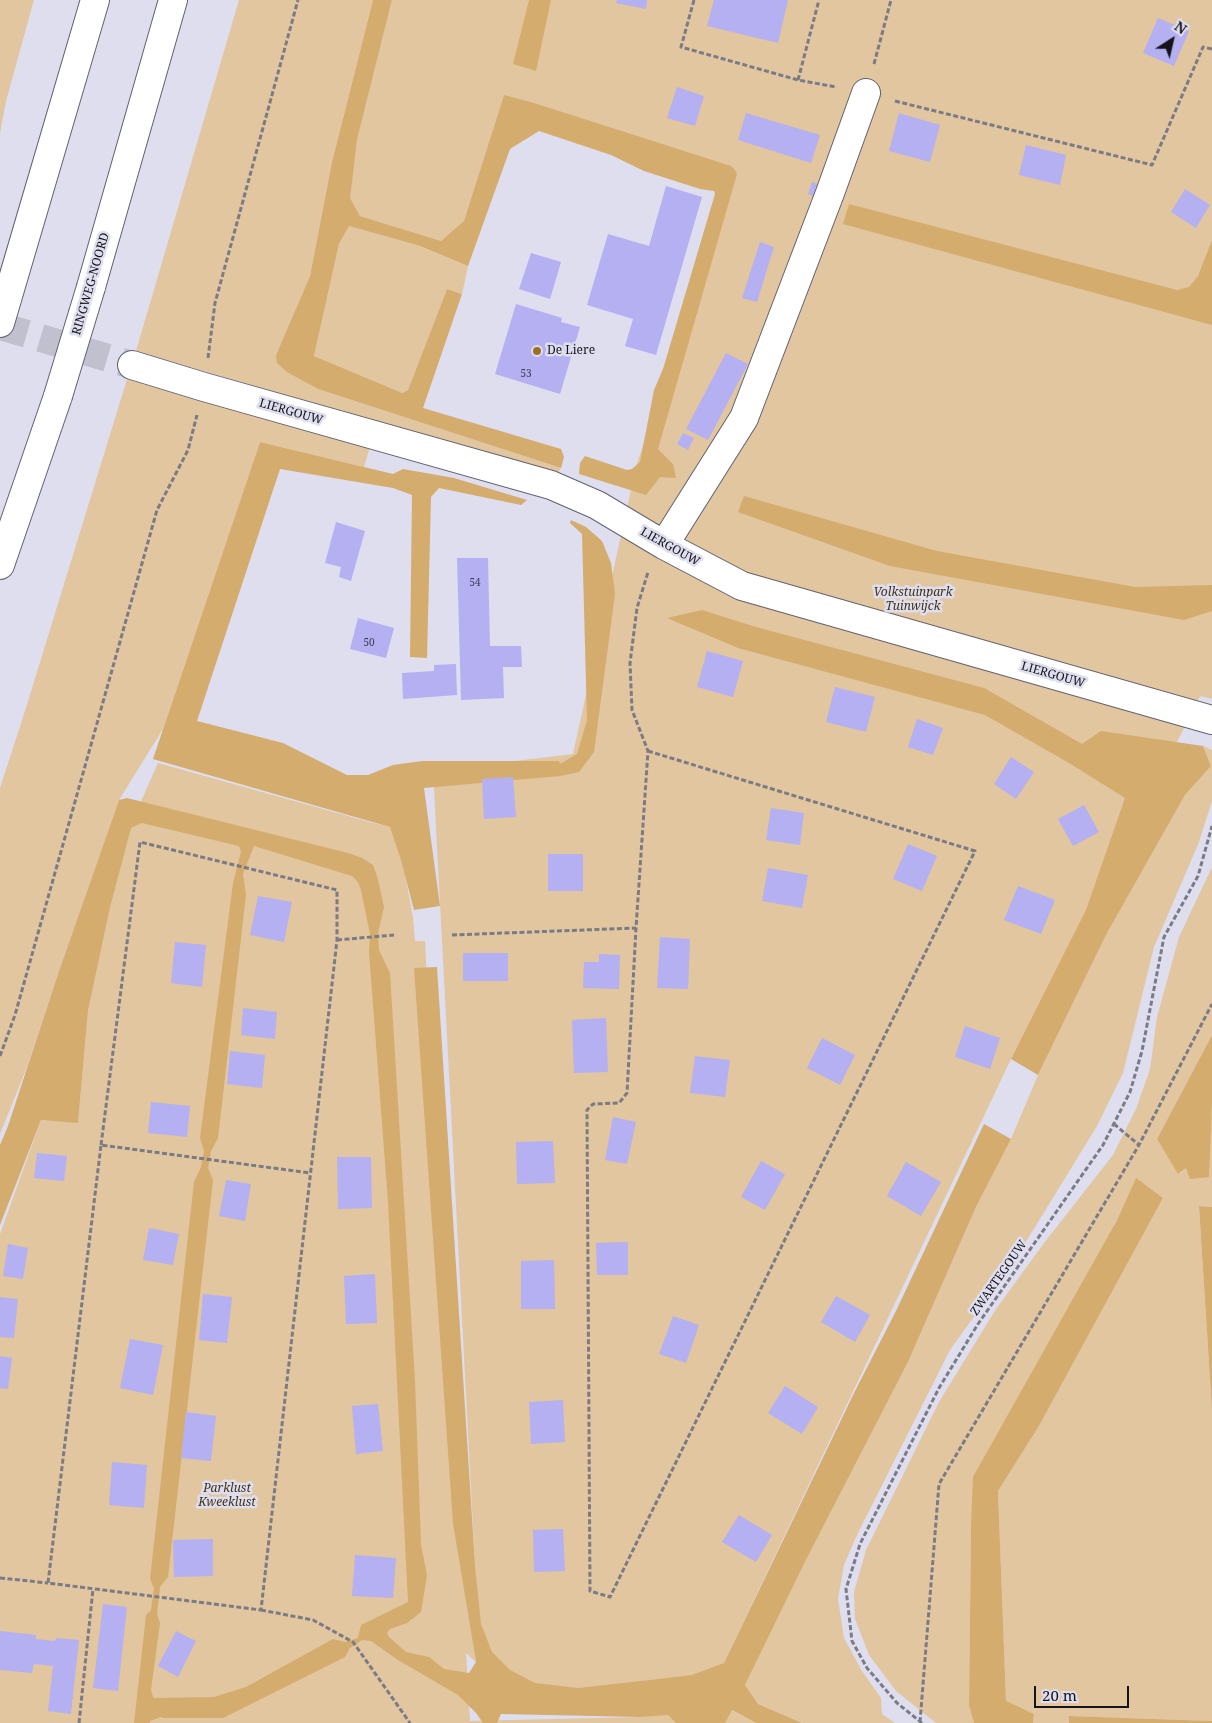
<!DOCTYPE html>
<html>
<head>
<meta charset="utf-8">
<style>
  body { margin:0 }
  #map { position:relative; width:1212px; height:1723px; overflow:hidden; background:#dedeef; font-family:"Noto Serif",serif }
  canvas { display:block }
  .north { position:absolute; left:1147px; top:15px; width:50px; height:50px; -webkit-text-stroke:4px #dedeef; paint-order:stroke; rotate:35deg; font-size:14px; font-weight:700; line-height:20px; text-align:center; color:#141319 }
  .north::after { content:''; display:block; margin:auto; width:18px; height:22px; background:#141319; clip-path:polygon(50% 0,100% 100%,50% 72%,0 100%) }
  .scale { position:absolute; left:1034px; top:1686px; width:95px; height:22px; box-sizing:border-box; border:2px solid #141319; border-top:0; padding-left:6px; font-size:15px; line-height:18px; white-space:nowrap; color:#141319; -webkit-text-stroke:4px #dedeef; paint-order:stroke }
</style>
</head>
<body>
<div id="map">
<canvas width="1212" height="1723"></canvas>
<div class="north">N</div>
<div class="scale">20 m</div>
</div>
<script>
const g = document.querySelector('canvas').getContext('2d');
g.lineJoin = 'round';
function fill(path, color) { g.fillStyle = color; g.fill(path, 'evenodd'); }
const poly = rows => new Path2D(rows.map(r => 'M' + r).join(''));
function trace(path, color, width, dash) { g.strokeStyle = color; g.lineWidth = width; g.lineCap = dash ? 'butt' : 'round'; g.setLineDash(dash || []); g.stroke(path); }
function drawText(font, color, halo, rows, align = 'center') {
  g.font = font + ' "Noto Serif",serif'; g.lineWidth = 5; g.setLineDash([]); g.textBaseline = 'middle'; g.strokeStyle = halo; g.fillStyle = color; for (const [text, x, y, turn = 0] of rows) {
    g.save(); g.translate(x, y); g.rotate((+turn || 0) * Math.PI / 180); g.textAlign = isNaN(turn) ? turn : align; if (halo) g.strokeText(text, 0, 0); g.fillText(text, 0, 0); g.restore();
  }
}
fill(poly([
  [0,0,34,0,6,101,0,133],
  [239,0,373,0,332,162,310,276,276,355,318,389,561,468,557,474,549,473,136,351],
  [392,0,1212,0,1212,699,1200,696,1165,766,1011,1059,714,1684,487,1696,475,1565,433,771,573,754,636,467,732,174,504,95,464,222,441,241,360,216,349,198,357,140],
  [349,226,420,246,468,266,462,294,447,289,408,390,401,393,314,356,339,244],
  [128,376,370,447,364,467,260,442,163,729,119,800,58,974,27,1067,0,1134,0,788,25,711],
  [1203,746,1212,750,1212,801,1199,842,1154,947,1123,1073,1097,1126,1016,1258,950,1350,856,1537,844,1565,838,1599,844,1638,862,1671,881,1698,882,1714,895,1723,802,1723,758,1704,745,1685,805,1562,908,1362,976,1207,1011,1139,1038,1075,1106,935,1185,795,1211,766],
  [158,763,366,821,390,827,397,830,413,918,415,941,425,941,447,1397,459,1556,476,1662,466,1653,470,1721,639,1717,698,1704,726,1720,731,1710,756,1723,0,1723,0,1234,41,1120,78,1122,88,1011,110,908,133,819],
  [1212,867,1212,1035,1157,1139,1179,1174,1186,1168,1208,1177,1212,1104,1212,1207,1199,1206,1212,1411,1212,1721,1069,1716,1069,1723,1033,1723,1034,1714,1006,1702,998,1491,1039,1426,1163,1198,1136,1179,971,1526,969,1706,974,1723,936,1723,896,1691,869,1655,855,1619,854,1592,866,1550,939,1402,996,1309,1044,1243,1113,1155,1136,1109,1150,1069,1157,1017,1179,937]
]), '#e1c69f');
fill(poly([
  [373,0,392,0,357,140,350,198,360,216,441,241,464,221,504,95,534,103,731,166,735,170,737,174,658,449,673,464,676,478,660,477,646,495,579,474,580,463,585,456,627,470,632,469,640,462,654,390,663,369,715,194,714,191,700,189,644,171,611,155,539,131,510,149,468,266,420,246,349,226,339,244,314,356,402,393,408,390,447,289,462,294,423,408,561,449,564,457,561,468,318,389,287,372,277,363,276,355,310,276,332,162],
  [529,0,551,0,536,71,513,64],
  [849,204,1177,290,1189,287,1198,276,1212,240,1212,325,843,224],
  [260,442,393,474,403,469,454,478,527,500,521,505,439,488,431,497,427,658,410,657,412,495,393,488,280,469,197,721,283,743,347,775,368,775,393,765,422,761,559,761,560,764,577,754,587,720,582,534,570,523,571,520,586,527,602,541,611,563,615,594,594,752,579,772,560,776,424,788,440,906,414,910,401,860,390,827,153,759],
  [744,496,937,551,1135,587,1212,585,1212,611,1184,620,890,566,738,512],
  [702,610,756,627,984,688,1082,744,1101,731,1203,746,1211,766,1185,795,1106,935,1038,1075,1011,1059,1086,910,1125,798,1069,763,985,715,738,648,667,618],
  [127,798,348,853,362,858,373,865,377,876,384,907,378,933,379,950,390,973,415,1381,421,1545,427,1575,421,1612,407,1623,390,1629,387,1633,389,1637,406,1652,429,1657,444,1669,469,1673,476,1662,453,1523,414,968,437,967,475,1565,481,1624,492,1652,510,1670,535,1683,578,1688,650,1680,692,1675,724,1663,855,1391,896,1311,984,1124,1011,1139,976,1207,908,1362,805,1562,745,1685,758,1704,802,1723,756,1723,732,1710,725,1723,676,1723,668,1715,639,1717,501,1714,497,1723,483,1723,476,1713,458,1695,398,1660,371,1641,362,1640,350,1648,345,1657,223,1718,163,1718,161,1717,150,1721,150,1723,134,1723,146,1615,151,1610,154,1588,150,1579,194,1182,201,1167,204,1151,200,1138,233,883,241,852,239,846,142,823,131,828,110,908,88,1011,78,1123,41,1120,0,1225,0,1145,8,1126,58,974,119,800],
  [254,846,352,876,358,882,361,890,370,934,369,952,388,1202,408,1602,361,1625,358,1638,345,1642,333,1639,246,1687,214,1697,155,1698,153,1697,151,1690,160,1623,157,1614,160,1587,168,1577,213,1180,208,1168,211,1151,218,1138,246,895,243,874],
  [1212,1035,1212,1104,1209,1177,1190,1179,1186,1168,1178,1174,1157,1139],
  [1136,1178,1163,1198,1039,1426,998,1491,1006,1701,1034,1714,1033,1723,974,1723,969,1706,971,1526,973,1477,1116,1222],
  [1199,1206,1212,1207,1212,1411],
  [1069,1716,1212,1721,1212,1723,1069,1723]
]), '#d4ac6e');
fill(poly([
  [617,0,647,0,646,9,616,3],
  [714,0,788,0,778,43,707,26],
  [1158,18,1189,31,1174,66,1143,53],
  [677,87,704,96,695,126,667,118],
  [746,113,820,135,811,163,738,140],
  [899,113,940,125,930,162,889,151],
  [1026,145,1066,155,1060,185,1019,175],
  [812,182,820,185,816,197,808,194],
  [666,186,702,197,656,355,625,346,633,319,587,305,608,234,649,246],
  [1185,189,1210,205,1196,228,1171,212],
  [760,242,774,247,757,302,742,298],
  [531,253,561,262,550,299,519,289],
  [516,304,562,318,561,322,580,327,560,394,495,374],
  [726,353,748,364,708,440,686,429],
  [683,433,694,438,688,450,677,444],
  [336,522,365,531,351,581,339,577,341,567,325,563],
  [457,558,488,558,490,646,521,646,522,667,503,667,504,698,461,700],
  [358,618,394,628,386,658,350,649],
  [707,651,743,661,733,697,697,687],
  [456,664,457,695,403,699,402,673,434,671,434,665],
  [835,687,875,697,866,732,826,722],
  [917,719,943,728,933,755,908,747],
  [1011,757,1034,772,1016,799,994,784],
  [513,777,516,817,484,819,482,779],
  [1084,805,1099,832,1073,846,1058,819],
  [771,808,804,813,800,845,766,840],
  [908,844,937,856,922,891,893,879],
  [548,854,583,854,583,891,548,891],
  [768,868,808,875,802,908,762,901],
  [1018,886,1055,900,1041,934,1004,920],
  [258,896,292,902,284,942,250,935],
  [660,937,690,939,688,989,657,988],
  [175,942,206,945,202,987,171,983],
  [463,953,508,953,508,981,463,981],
  [599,954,620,955,619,989,583,988,584,962,599,962],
  [243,1008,277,1012,275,1039,241,1035],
  [606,1018,608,1072,574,1073,572,1020],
  [965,1026,1000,1038,990,1069,955,1057],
  [822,1038,855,1055,840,1085,807,1068],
  [230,1051,265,1055,262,1088,227,1084],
  [695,1056,730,1060,725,1097,690,1093],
  [151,1102,190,1106,187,1137,148,1133],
  [613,1117,636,1122,627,1164,605,1160],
  [553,1141,555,1183,517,1184,516,1142],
  [37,1153,67,1156,64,1181,34,1178],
  [337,1157,371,1157,372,1208,338,1209],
  [761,1161,785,1174,765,1210,741,1197],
  [906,1162,941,1182,921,1216,887,1196],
  [226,1180,251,1184,245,1221,219,1216],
  [149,1228,179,1234,173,1265,143,1260],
  [628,1242,628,1275,597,1275,596,1243],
  [8,1244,28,1248,23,1279,3,1276],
  [554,1260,555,1309,521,1309,521,1261],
  [375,1274,377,1323,346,1324,344,1276],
  [203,1294,232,1297,227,1343,199,1340],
  [836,1296,870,1315,855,1342,821,1322],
  [0,1297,18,1299,14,1338,0,1337],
  [673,1316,699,1325,686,1363,659,1354],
  [130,1339,163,1345,153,1395,120,1388],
  [0,1356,12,1358,8,1389,0,1388],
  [785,1386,818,1407,802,1434,768,1413],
  [563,1400,565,1442,531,1444,529,1402],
  [378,1404,383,1451,356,1454,352,1406],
  [186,1412,216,1416,211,1461,181,1458],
  [112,1462,147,1465,144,1508,109,1505],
  [739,1515,772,1535,756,1562,722,1542],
  [563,1529,565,1571,534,1572,533,1530],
  [213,1539,213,1576,174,1577,173,1540],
  [355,1555,396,1558,393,1598,352,1596],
  [103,1604,127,1607,118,1691,93,1688],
  [0,1631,36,1635,36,1639,55,1641,56,1638,79,1640,71,1714,48,1711,53,1666,34,1664,32,1673,0,1670],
  [176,1631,196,1641,178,1677,158,1666]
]), '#b4b0f1');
trace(poly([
  [0,326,132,365]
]), '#c0c0cf', 28, [28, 14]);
const minor = poly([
  [132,365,204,387,551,485,597,505,664,545,742,586,1212,720],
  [664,545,744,418,830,193,866,93]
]);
const highway = poly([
  [91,287,173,0],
  [0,323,95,0],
  [0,565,58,396]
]);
trace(minor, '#626170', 30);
trace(highway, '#626170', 30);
trace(poly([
  [694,0,681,47,798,80,836,87],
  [874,64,891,0],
  [798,80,819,0],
  [895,101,1152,165,1203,47,1212,49],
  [208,358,215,303,298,0],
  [648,751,975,851,610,1597,590,1591,587,1110,593,1104,619,1103,627,1093,636,928,648,751,632,710,630,663,637,608,648,572],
  [452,935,636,928],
  [337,940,394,935],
  [0,1056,15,1015,157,510,188,450,197,415],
  [1114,1124,1139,1145],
  [101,1145,140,842,337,890,337,940,261,1610,48,1583,101,1145,310,1173],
  [0,1578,48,1583],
  [261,1610,313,1620,353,1642,410,1723],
  [920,1722,939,1484,1139,1145,1212,1004],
  [79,1723,93,1589],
  [922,1723,897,1703,867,1668,852,1641,846,1589,860,1544,939,1388,978,1324,1103,1145,1130,1092,1142,1051,1164,937,1198,876,1212,826]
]), '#7b7b86', 3, [5, 2.5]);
trace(minor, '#fff', 28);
trace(highway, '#fff', 28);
const highwayBridge = poly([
  [58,396,91,287]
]);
trace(highwayBridge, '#626170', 30, []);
trace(highwayBridge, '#fff', 28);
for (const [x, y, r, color] of [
  [537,351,5,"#9c7020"]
]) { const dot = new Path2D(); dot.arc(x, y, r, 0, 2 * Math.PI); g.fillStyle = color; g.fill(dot); trace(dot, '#dedeef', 2); }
drawText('10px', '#3c3a4f', null, [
  ["53",526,374],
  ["54",475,583],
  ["50",369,643]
]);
drawText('12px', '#141319', '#dedeef', [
  ["RINGWEG-NOORD",91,284,-74],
  ["LIERGOUW",291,412,16],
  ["LIERGOUW",670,547,29],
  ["LIERGOUW",1053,675,16],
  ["ZWARTEGOUW",999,1278,-55]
]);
drawText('12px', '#141319', '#dedeef', [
  ["De Liere",547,351]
], 'left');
drawText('italic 12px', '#413014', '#dedeef', [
  ["Volkstuinpark",913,593],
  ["Tuinwijck",913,607],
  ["Parklust",227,1489],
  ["Kweeklust",227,1503]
]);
</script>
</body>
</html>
